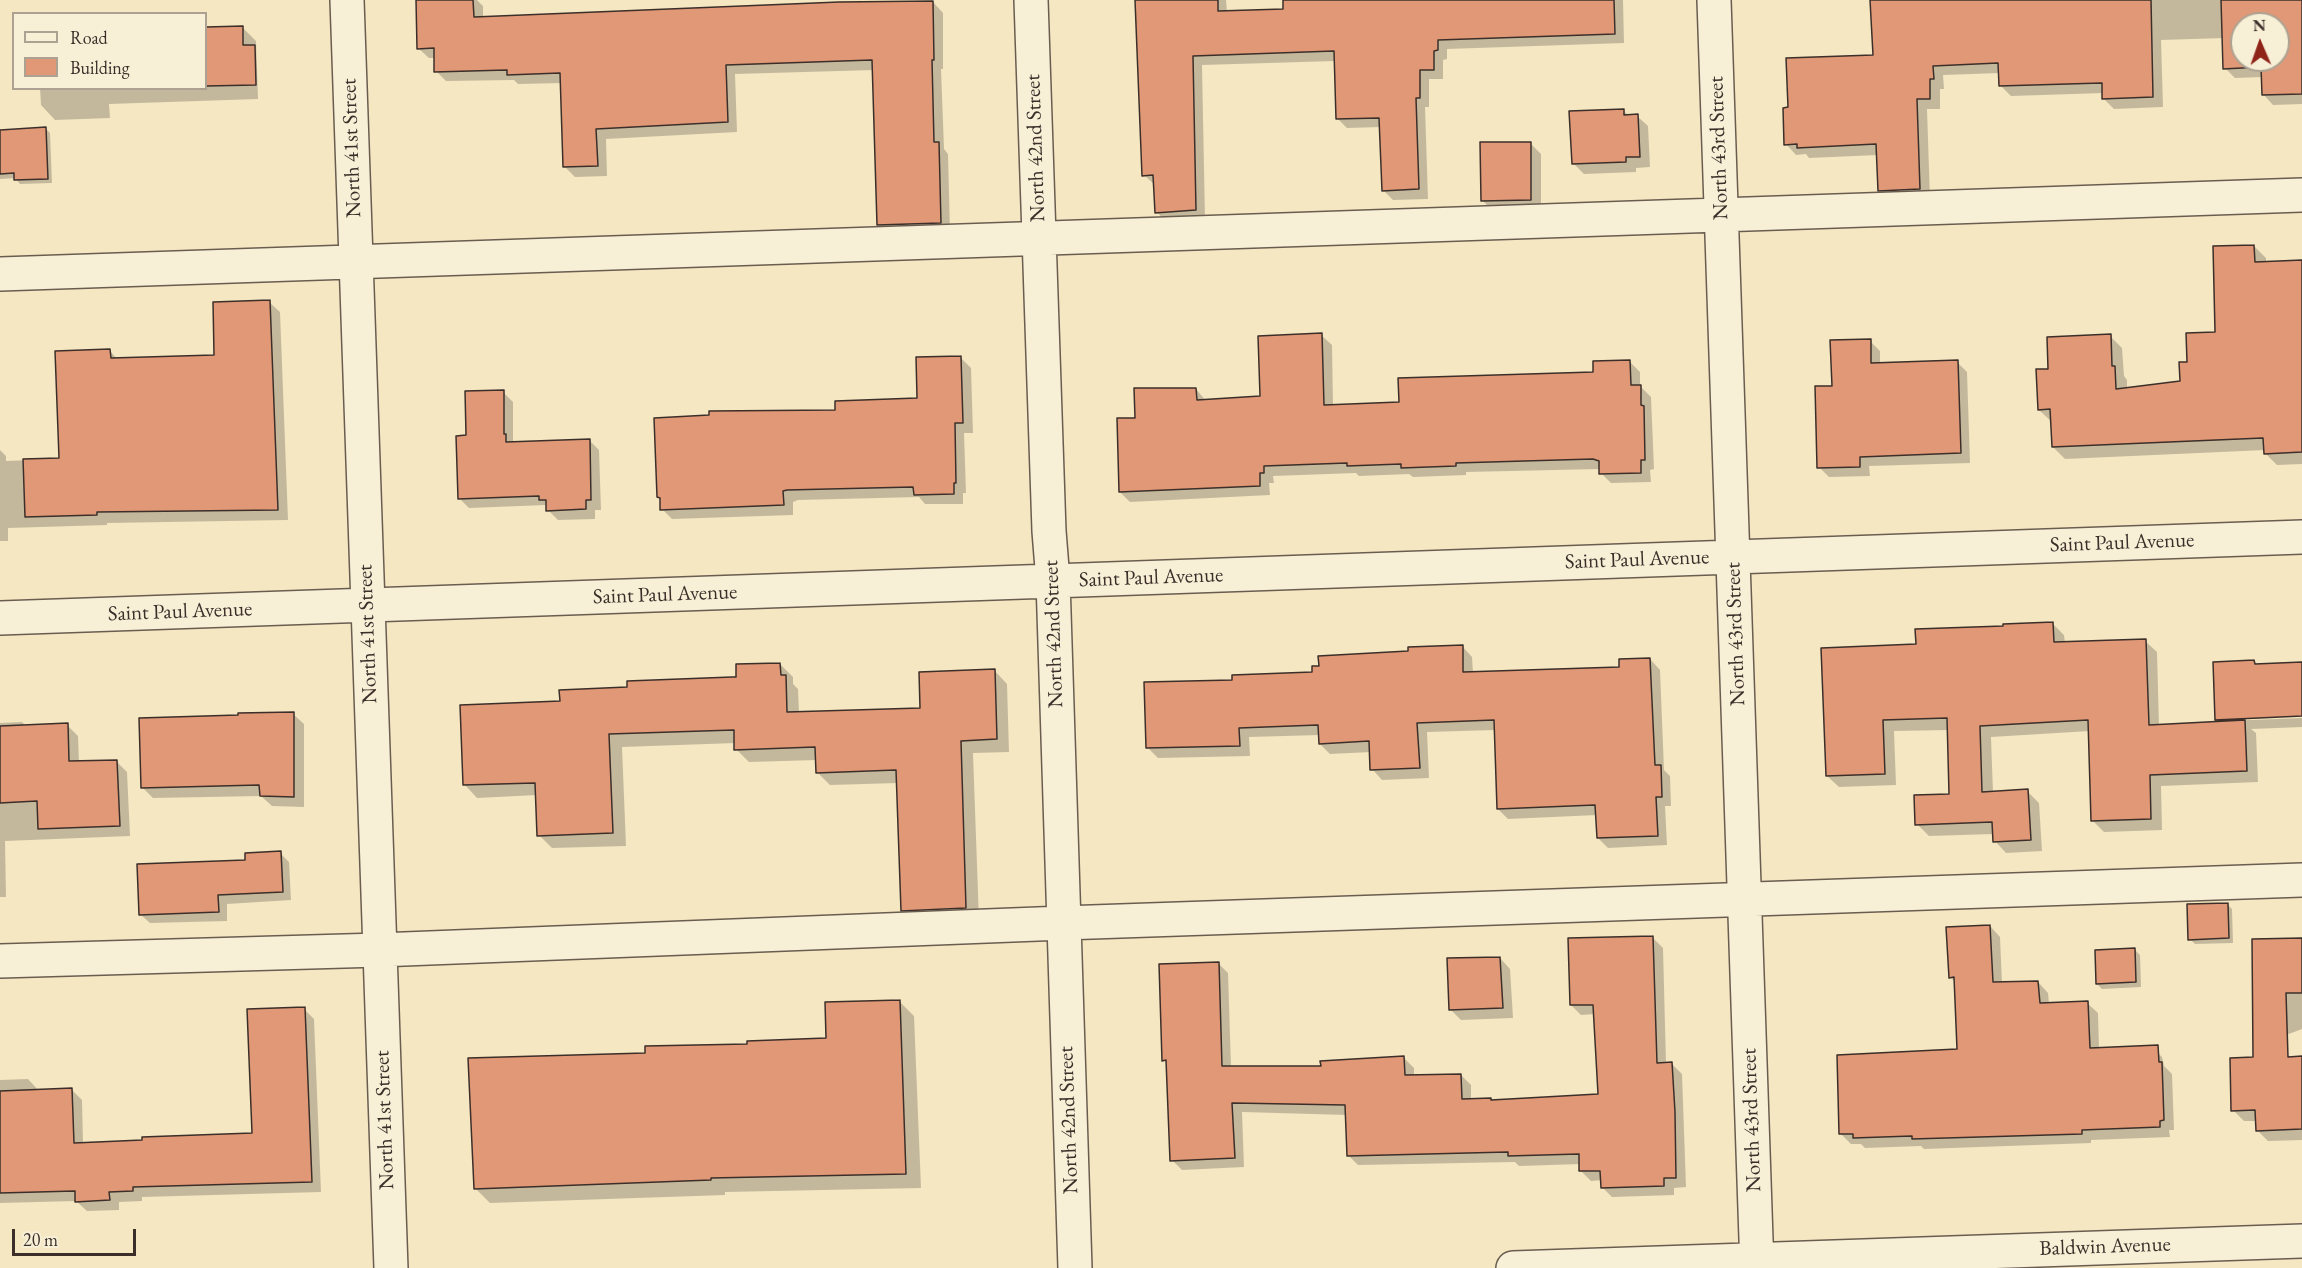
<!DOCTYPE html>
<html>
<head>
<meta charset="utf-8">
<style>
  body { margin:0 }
  #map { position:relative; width:2302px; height:1268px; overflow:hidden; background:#f4e7c2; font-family:"EB Garamond",serif }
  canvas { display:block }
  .legend { position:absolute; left:12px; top:12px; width:195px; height:78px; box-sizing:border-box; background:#f8efd7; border:2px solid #ada292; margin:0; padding:8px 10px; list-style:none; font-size:18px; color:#3c2f2a }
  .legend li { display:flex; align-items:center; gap:12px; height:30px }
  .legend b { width:30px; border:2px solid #ada292 }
  .north { position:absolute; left:2230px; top:12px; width:60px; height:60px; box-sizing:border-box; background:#f8efd7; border:2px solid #ada292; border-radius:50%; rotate:358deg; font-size:16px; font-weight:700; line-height:24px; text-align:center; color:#3c2f2a }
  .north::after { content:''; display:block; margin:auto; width:21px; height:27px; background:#8f2418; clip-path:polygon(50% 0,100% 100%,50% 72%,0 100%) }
  .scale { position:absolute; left:12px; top:1229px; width:124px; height:27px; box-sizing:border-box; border:3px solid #3c2f2a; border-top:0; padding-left:8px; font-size:18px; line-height:21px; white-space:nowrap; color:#3c2f2a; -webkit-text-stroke:4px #f8efd7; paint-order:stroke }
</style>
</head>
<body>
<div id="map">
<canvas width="2302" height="1268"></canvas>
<ul class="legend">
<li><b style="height:8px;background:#f8efd7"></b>Road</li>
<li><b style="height:16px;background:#e09876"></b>Building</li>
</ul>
<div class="north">N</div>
<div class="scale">20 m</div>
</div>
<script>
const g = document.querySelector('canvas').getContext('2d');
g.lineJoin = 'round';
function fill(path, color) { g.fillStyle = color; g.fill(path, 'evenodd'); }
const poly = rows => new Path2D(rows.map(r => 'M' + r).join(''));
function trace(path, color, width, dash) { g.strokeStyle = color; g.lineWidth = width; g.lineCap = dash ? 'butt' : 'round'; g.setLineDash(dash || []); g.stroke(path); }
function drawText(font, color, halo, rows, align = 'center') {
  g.font = font + ' "EB Garamond",serif'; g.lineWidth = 4.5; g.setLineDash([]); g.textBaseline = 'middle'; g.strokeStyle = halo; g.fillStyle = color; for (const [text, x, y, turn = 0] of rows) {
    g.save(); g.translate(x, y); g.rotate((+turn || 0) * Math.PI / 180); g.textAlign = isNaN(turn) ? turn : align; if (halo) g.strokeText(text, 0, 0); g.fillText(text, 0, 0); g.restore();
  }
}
fill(poly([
  [418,0,477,0,483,6,483,18,933,2,943,13,943,69,941,69,944,149,948,154,950,233,889,235,878,224,874,70,735,74,737,132,606,139,607,176,575,177,565,167,562,83,518,84,514,80,446,81,436,71,436,58,429,58,418,48],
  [1136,0,1226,0,1227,12,1285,10,1284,0,1623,0,1624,43,1447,49,1447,59,1443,60,1443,79,1429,79,1429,107,1425,107,1428,199,1393,200,1383,190,1381,127,1347,128,1337,118,1335,61,1202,65,1205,220,1166,222,1157,212,1155,185,1144,175],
  [1871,0,2302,0,2302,104,2273,105,2263,94,2263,77,2235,78,2225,68,2224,38,2161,40,2163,107,2114,109,2104,99,2104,93,2011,96,2001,86,2000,73,1943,75,1944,89,1940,89,1940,109,1927,109,1930,199,1890,201,1879,190,1878,155,1809,158,1806,154,1796,155,1786,144,1789,109,1874,57],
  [2242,24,2278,24,2278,60,2242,60],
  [242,27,256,41,258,99,109,104,110,118,55,120,41,105,40,88,206,88,206,28],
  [1623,110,1629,116,1637,116,1648,126,1650,167,1636,168,1636,172,1584,174,1573,163],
  [45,128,50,133,52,183,20,184,15,178,0,179,0,131],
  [1530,143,1541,154,1541,210,1493,211,1482,200],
  [2254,246,2266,258,2266,263,2302,261,2302,464,2277,465,2265,453,2265,450,2065,459,2053,447,2052,422,2039,410,2050,370,2110,336,2122,348,2124,376,2127,380,2127,389,2182,382,2189,364,2217,333],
  [269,302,280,312,288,520,107,523,107,525,8,528,8,541,0,541,0,450,6,456,6,461,60,459,110,351,118,360,216,356],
  [1321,335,1332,345,1333,406,1400,404,1595,374,1630,362,1640,372,1640,386,1651,397,1654,469,1650,470,1651,482,1611,483,1601,473,1600,469,1466,472,1466,475,1413,477,1409,474,1359,476,1356,473,1273,476,1274,483,1269,483,1270,495,1130,502,1120,492,1137,420,1196,389,1206,401,1261,397],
  [1870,341,1880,351,1880,365,1957,362,1967,372,1970,463,1869,466,1870,476,1829,477,1819,467],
  [961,358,971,368,973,433,964,433,966,493,963,493,963,504,925,504,919,497,798,500,793,502,793,515,672,519,662,509,661,499,659,497,836,411,919,400],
  [503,392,513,402,513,443,589,440,599,450,601,510,595,510,595,519,558,520,548,510,546,505,469,508,459,498,468,437],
  [2052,623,2064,635,2065,643,2145,641,2157,652,2159,726,2220,723,2217,720,2253,662,2257,665,2302,663,2302,715,2225,718,2225,721,2302,718,2302,727,2251,729,2256,733,2258,782,2161,786,2162,830,2104,832,2092,820,2090,731,1991,737,1993,793,2027,791,2039,803,2042,851,2006,853,1995,841,1994,834,1929,836,1917,824,1951,795,1949,730,1894,731,1896,785,1839,787,1827,776,1917,646,2005,628],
  [1462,646,1472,657,1473,673,1621,668,1650,659,1660,670,1664,770,1670,776,1671,806,1665,806,1667,845,1608,848,1598,838,1597,815,1508,819,1498,809,1495,730,1427,732,1429,778,1382,780,1372,769,1371,752,1330,754,1320,744,1320,735,1249,737,1250,756,1158,758,1147,747,1234,681,1314,674,1410,652],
  [780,664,793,677,793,684,798,689,799,713,922,709,994,670,1007,684,1009,752,973,753,979,921,916,923,903,910,898,783,830,785,817,772,817,760,749,762,736,749,736,743,622,747,626,846,552,848,539,835,537,795,477,798,464,784,561,703,628,689,732,679],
  [293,714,304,724,304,807,272,806,261,796,153,798,142,787],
  [22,722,26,726,67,725,78,736,79,763,116,761,127,772,130,836,5,841,6,897,0,897,0,723],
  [280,853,289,862,291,900,227,904,227,921,150,923,140,914,247,861],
  [2227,904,2232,909,2233,943,2195,944,2190,939],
  [1990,926,2000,937,2002,984,2038,982,2048,993,2049,1004,2087,1003,2098,1013,2099,1049,2151,1047,2162,1057,2164,1066,2172,1074,2174,1130,2169,1130,2170,1137,2091,1140,2091,1143,1924,1149,1921,1146,1865,1148,1861,1144,1851,1144,1841,1134,1958,1051,1955,982,1950,977],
  [1653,938,1663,948,1666,1064,1672,1064,1682,1074,1686,1187,1674,1188,1674,1195,1612,1197,1602,1187,1602,1180,1591,1181,1581,1171,1581,1164,1519,1166,1515,1162,1358,1165,1348,1155,1347,1115,1242,1112,1244,1167,1182,1170,1172,1160,1167,1064,1164,1060,1218,963,1228,973,1231,1067,1322,1067,1404,1058,1414,1068,1414,1076,1461,1075,1471,1085,1471,1100,1492,1101,1600,1096,1595,1014,1581,1015,1571,1005],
  [2302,940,2302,1029,2265,1043],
  [2135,950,2140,955,2141,987,2102,989,2097,984],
  [1500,958,1510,969,1513,1018,1461,1020,1451,1010],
  [899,1001,914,1016,921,1188,725,1192,725,1195,490,1203,475,1188,646,1054,828,1040],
  [304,1009,314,1019,321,1192,142,1197,142,1201,119,1202,119,1210,87,1211,76,1201,0,1203,0,1080,28,1079,39,1091,72,1090,82,1100,83,1144,253,1135],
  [2302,1057,2302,1140,2268,1141,2257,1130,2257,1121,2244,1121,2233,1110]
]), '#0003');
const building = poly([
  [416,0,473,0,474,17,839,2,933,1,934,60,932,60,934,142,939,142,941,223,877,225,872,60,726,65,728,122,596,129,598,166,563,167,560,73,507,75,507,70,434,72,434,48,417,49,416,0],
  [1135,0,1218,0,1218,11,1283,9,1283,0,1614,0,1615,34,1438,40,1438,50,1434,51,1434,70,1420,70,1420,98,1416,98,1419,189,1382,191,1379,118,1336,119,1334,51,1193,56,1196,210,1155,213,1153,175,1142,176,1135,0],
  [1870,0,2151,0,2153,97,2102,99,2102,83,1999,86,1998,63,1933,66,1934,79,1930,79,1930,99,1917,99,1920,189,1878,191,1876,144,1797,148,1797,144,1784,145,1783,108,1788,107,1786,58,1873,55,1870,0],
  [2221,0,2302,0,2302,94,2262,95,2261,67,2223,69,2221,0],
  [2242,24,2278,24,2278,60,2242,60,2242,24],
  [243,26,243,45,255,45,256,85,206,86,206,27,243,26],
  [1624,109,1624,115,1638,114,1640,157,1626,157,1626,162,1572,164,1569,111,1624,109],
  [46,127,48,179,14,180,14,173,0,174,0,130,46,127],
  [1480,142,1531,142,1531,200,1481,201,1480,142],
  [2254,245,2255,262,2302,260,2302,452,2264,454,2263,438,2052,447,2050,409,2038,410,2036,369,2048,369,2047,337,2111,334,2112,366,2115,366,2116,389,2180,381,2179,362,2187,362,2186,333,2215,332,2213,246,2254,245],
  [270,300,278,510,97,512,97,515,25,517,23,459,59,458,55,351,110,349,111,358,214,355,213,302,270,300],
  [1322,333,1324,405,1399,402,1398,378,1593,372,1593,361,1630,360,1631,385,1641,385,1641,405,1644,406,1645,460,1641,460,1641,473,1599,474,1599,461,1593,459,1456,463,1456,466,1401,468,1401,464,1347,466,1347,463,1264,466,1264,473,1260,473,1260,486,1119,492,1117,418,1135,418,1134,388,1196,388,1197,400,1260,396,1258,336,1322,333],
  [1871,339,1871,363,1958,360,1961,453,1860,457,1860,467,1817,468,1815,386,1832,386,1830,340,1871,339],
  [961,356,963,423,955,423,956,483,954,483,954,494,914,495,913,487,787,490,783,491,784,505,660,510,660,498,657,497,654,418,709,415,709,411,835,410,835,401,917,398,916,357,961,356],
  [504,390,504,434,506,434,506,442,590,439,591,500,586,500,586,509,546,511,546,500,539,500,539,496,458,499,456,436,466,435,465,391,504,390],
  [2053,622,2054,642,2146,639,2149,725,2245,720,2247,771,2150,775,2151,819,2091,821,2088,720,1980,726,1982,792,2028,789,2031,840,1993,842,1992,822,1915,825,1914,795,1949,794,1947,718,1883,720,1885,774,1826,776,1821,648,1916,644,1915,629,2003,626,2003,624,2053,622],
  [1463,645,1463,672,1619,667,1619,659,1650,658,1655,765,1661,765,1662,797,1656,797,1658,836,1597,838,1595,805,1497,809,1494,720,1417,723,1420,768,1370,770,1369,741,1319,744,1318,725,1239,728,1240,746,1146,748,1144,682,1232,680,1232,675,1312,672,1312,666,1319,666,1318,656,1408,651,1408,647,1463,645],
  [2254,660,2255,664,2302,662,2302,716,2215,720,2213,662,2254,660],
  [780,663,781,675,786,675,787,712,920,708,919,672,995,669,997,739,961,741,966,908,901,911,896,770,816,773,815,747,734,750,734,730,609,734,613,833,537,836,535,783,463,785,460,705,560,701,559,690,627,687,627,681,732,677,736,677,736,664,780,663],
  [294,712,294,797,260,796,259,785,141,788,139,718,238,715,238,713,294,712],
  [68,723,69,761,117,760,120,826,38,829,37,801,0,803,0,726,68,723],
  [281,851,283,892,218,895,219,912,139,915,137,864,245,860,245,853,281,851],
  [2228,903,2229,938,2188,940,2187,904,2228,903],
  [1990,925,1993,982,2038,981,2040,1003,2088,1001,2090,1048,2158,1045,2159,1062,2162,1062,2164,1120,2160,1121,2160,1127,2082,1130,2082,1134,1912,1139,1912,1136,1853,1138,1853,1134,1839,1134,1837,1055,1957,1049,1954,977,1949,978,1946,927,1990,925],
  [1653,936,1657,1063,1672,1062,1675,1112,1676,1178,1664,1178,1664,1186,1601,1188,1600,1171,1579,1171,1579,1154,1508,1156,1508,1152,1347,1156,1345,1105,1232,1103,1235,1158,1170,1161,1166,1060,1162,1061,1159,964,1219,962,1222,1066,1321,1066,1320,1061,1404,1056,1405,1075,1461,1074,1462,1099,1491,1098,1491,1100,1598,1094,1593,1005,1570,1005,1568,938,1653,936],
  [2302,938,2302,993,2286,993,2288,1057,2302,1056,2302,1129,2256,1131,2255,1110,2231,1111,2230,1058,2253,1057,2252,939,2302,938],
  [2135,948,2136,982,2096,984,2095,950,2135,948],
  [1500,957,1503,1008,1449,1010,1447,958,1500,957],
  [900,1000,906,1174,711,1178,711,1180,474,1189,468,1058,645,1053,645,1046,747,1044,747,1041,826,1038,825,1002,900,1000],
  [305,1007,312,1182,133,1187,133,1191,109,1192,110,1200,75,1202,75,1191,0,1193,0,1091,72,1088,74,1143,142,1140,142,1137,252,1133,247,1009,305,1007]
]);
fill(building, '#e09876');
trace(building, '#3c2f2a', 1.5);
const minor = poly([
  [347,0,391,1268],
  [1031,0,1049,531,1053,581,1075,1268],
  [1714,0,1757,1268],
  [0,274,2302,195],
  [0,618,2302,537],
  [0,961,379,950,1063,923,2302,880],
  [1513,1268,2302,1241]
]);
trace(minor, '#6a5d50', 36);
trace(minor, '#f8efd7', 33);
drawText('21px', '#3c2f2a', '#f8efd7', [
  ["North 41st Street",352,148,-92],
  ["North 42nd Street",1036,148,-92],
  ["North 43rd Street",1719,148,-92],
  ["Saint Paul Avenue",2122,543,-2],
  ["Saint Paul Avenue",1637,560,-2],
  ["Saint Paul Avenue",1151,578,-2],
  ["Saint Paul Avenue",665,595,-2],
  ["Saint Paul Avenue",180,612,-2],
  ["North 41st Street",368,634,-92],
  ["North 42nd Street",1054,634,-92],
  ["North 43rd Street",1736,634,-92],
  ["North 41st Street",385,1120,-92],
  ["North 42nd Street",1069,1120,-92],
  ["North 43rd Street",1752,1120,-92],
  ["Baldwin Avenue",2105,1247,-2]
]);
</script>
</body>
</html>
